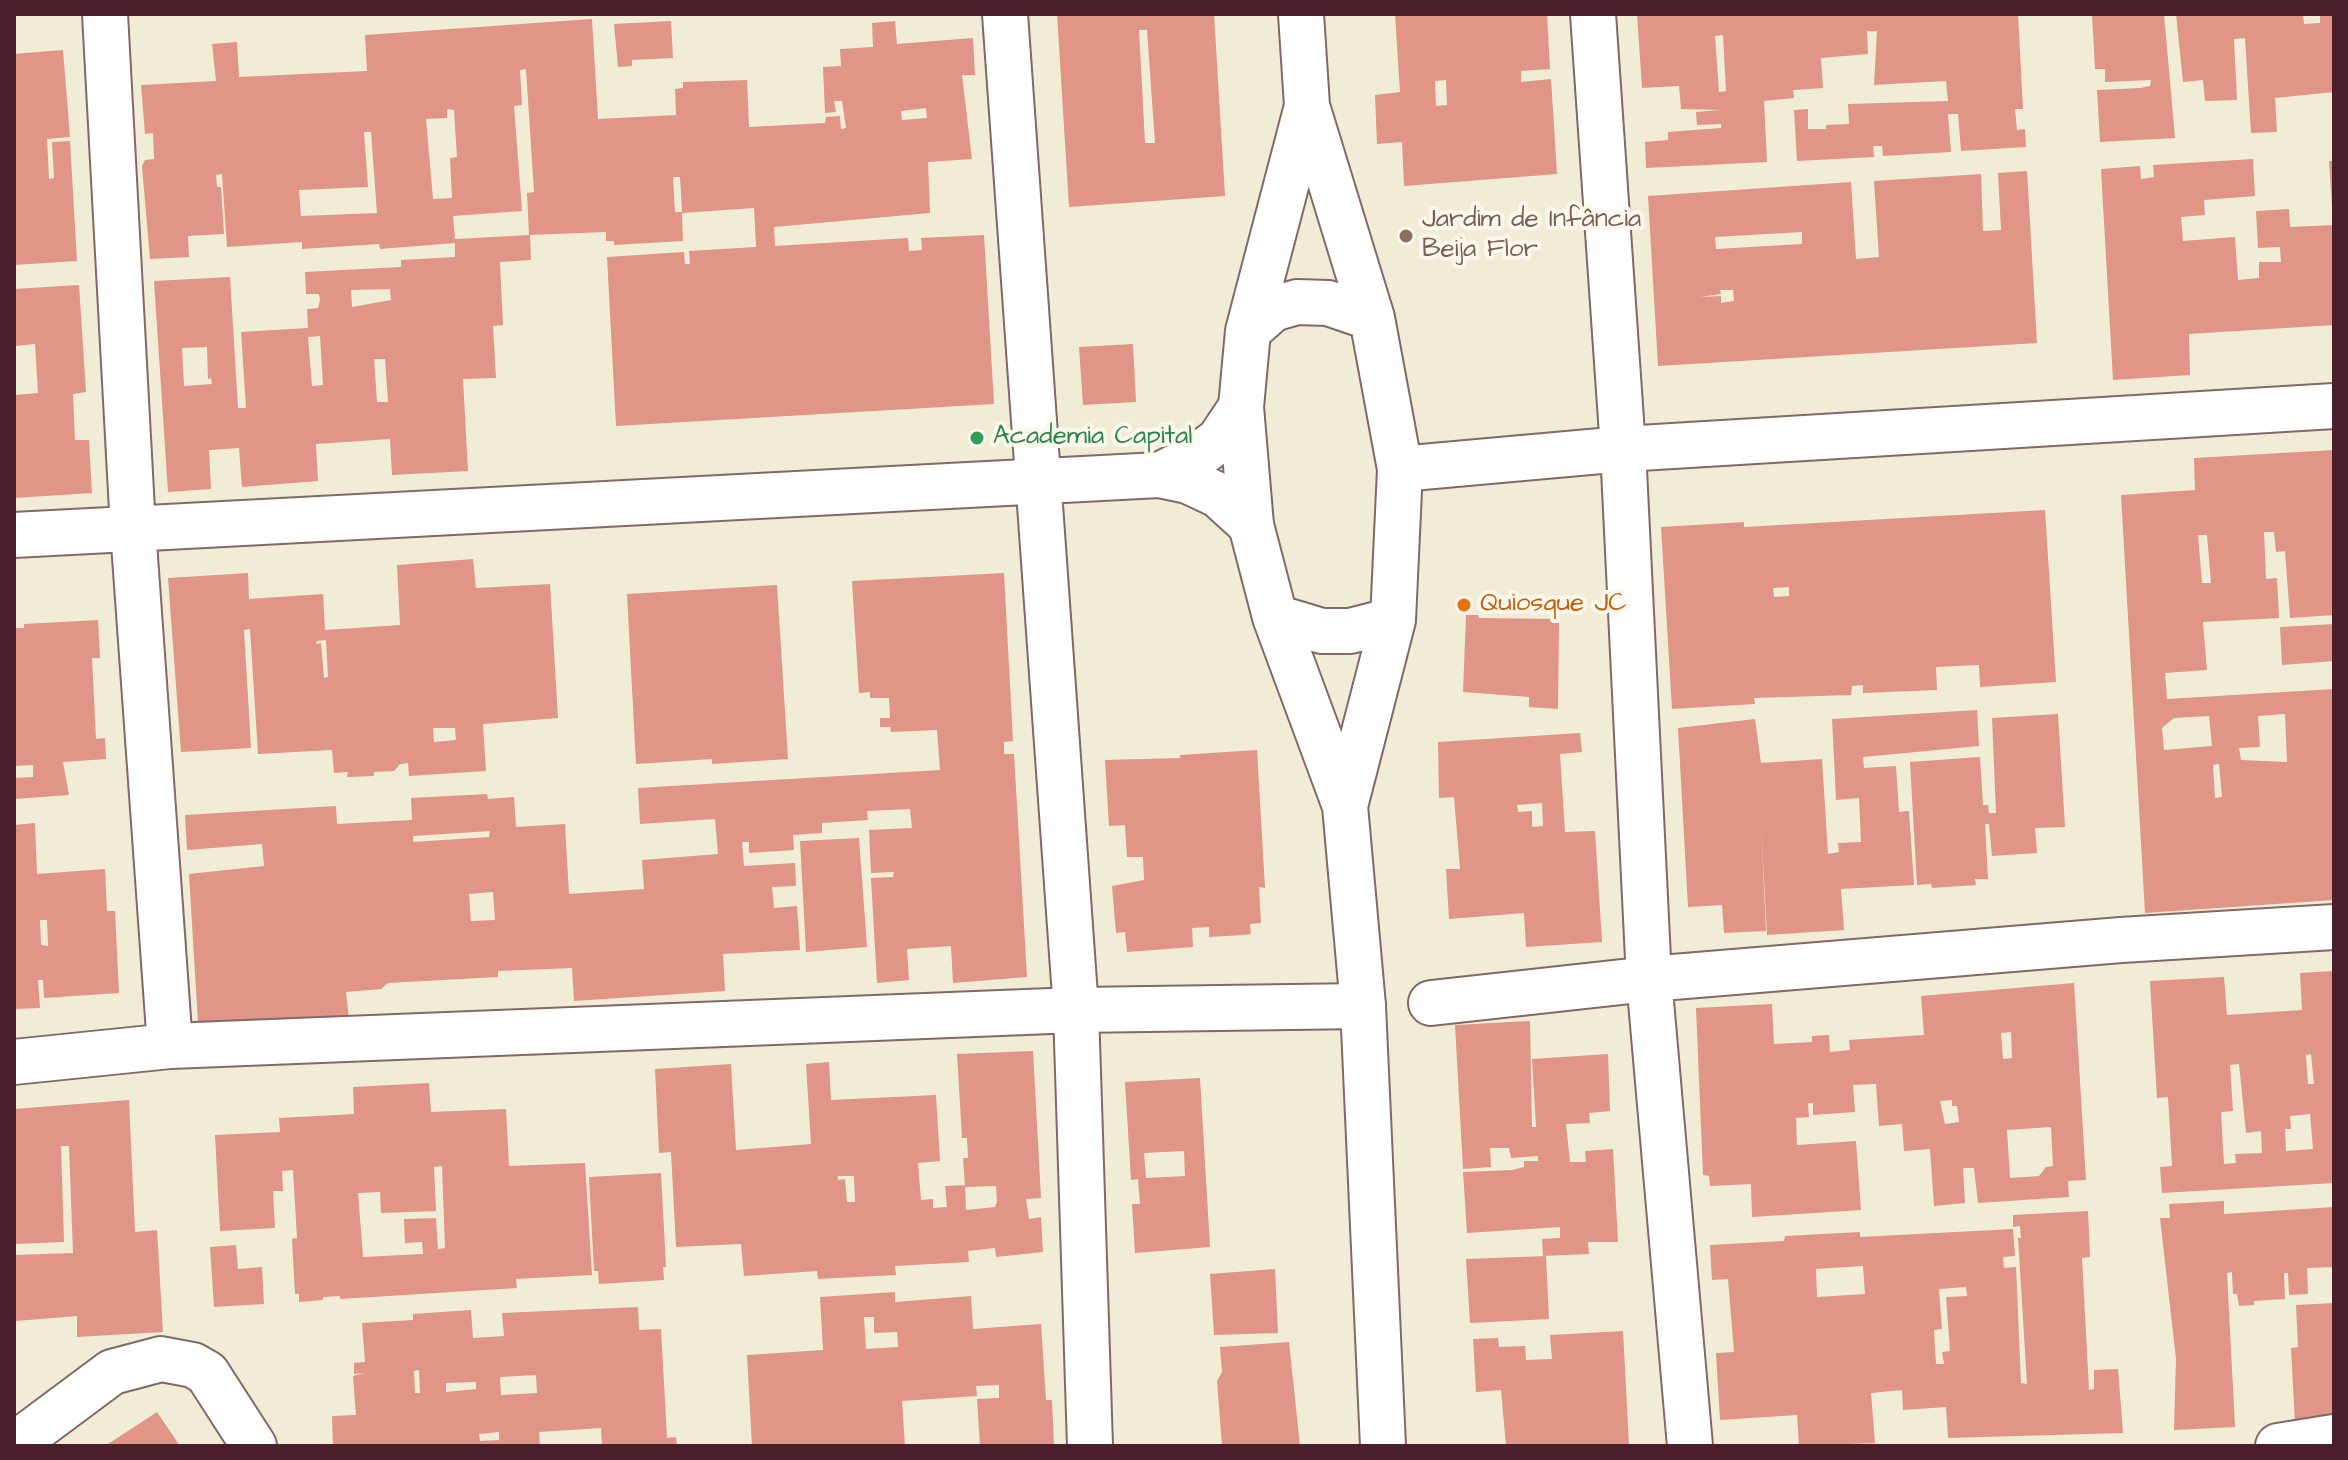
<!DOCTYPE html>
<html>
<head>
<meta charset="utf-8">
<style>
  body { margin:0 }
  #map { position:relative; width:2348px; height:1460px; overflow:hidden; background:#f1ecd6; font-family:"Architects Daughter",sans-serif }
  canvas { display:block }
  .frame { position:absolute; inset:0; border:16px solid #4a1f2b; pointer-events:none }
</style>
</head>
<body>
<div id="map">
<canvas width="2348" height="1460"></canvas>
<div class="frame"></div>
</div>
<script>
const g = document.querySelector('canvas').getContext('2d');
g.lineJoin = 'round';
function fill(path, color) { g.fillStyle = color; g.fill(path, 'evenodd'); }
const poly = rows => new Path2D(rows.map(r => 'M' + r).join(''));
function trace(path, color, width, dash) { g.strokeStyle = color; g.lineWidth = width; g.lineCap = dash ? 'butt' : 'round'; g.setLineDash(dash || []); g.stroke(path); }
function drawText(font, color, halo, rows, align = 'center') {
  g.font = font + ' "Architects Daughter",sans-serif'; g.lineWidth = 8; g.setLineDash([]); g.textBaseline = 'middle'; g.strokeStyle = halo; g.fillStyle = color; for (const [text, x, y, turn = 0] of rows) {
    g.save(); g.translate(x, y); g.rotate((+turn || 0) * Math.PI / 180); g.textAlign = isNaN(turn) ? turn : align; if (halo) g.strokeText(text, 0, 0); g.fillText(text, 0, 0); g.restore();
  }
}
fill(poly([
  [1057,14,1214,14,1225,196,1069,207],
  [1139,30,1147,30,1155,143,1145,143],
  [1395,14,1547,14,1550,69,1521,71,1521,82,1551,79,1557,174,1404,186,1402,142,1377,144,1375,95,1400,92],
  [1446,80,1447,105,1436,106,1435,81],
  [1637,14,2018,14,2023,109,2015,109,2017,130,2025,129,2026,147,1961,151,1958,114,1948,114,1951,152,1883,156,1882,146,1873,146,1874,157,1797,161,1794,110,1808,109,1808,129,1826,129,1826,125,1849,124,1848,104,1948,101,1946,81,1874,85,1877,31,1867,31,1868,54,1821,58,1823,88,1793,90,1794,98,1764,101,1767,162,1646,168,1645,142,1668,140,1668,132,1721,128,1721,124,1697,125,1696,112,1720,110,1681,109,1679,86,1642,88],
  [1723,35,1726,91,1719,92,1715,36],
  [2092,14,2164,14,2175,138,2100,142,2097,90,2140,88,2150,86,2151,80,2105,82,2105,69,2095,69],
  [2176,14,2303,14,2304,24,2320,23,2320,14,2334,14,2334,92,2275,98,2277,132,2251,133,2245,38,2234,39,2237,100,2205,101,2203,80,2183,82],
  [592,19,598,119,676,115,675,89,683,88,683,82,747,80,749,127,825,123,826,117,840,116,841,129,846,128,842,101,834,101,836,112,825,113,823,67,841,66,840,49,873,47,872,23,895,21,897,44,973,38,975,75,962,75,972,159,928,162,930,213,774,227,775,246,908,238,909,251,922,250,921,238,984,235,994,404,616,426,607,257,684,252,685,264,690,264,689,251,756,247,754,208,682,213,683,241,614,245,614,241,606,241,606,232,529,235,527,193,534,192,526,69,520,70,522,105,514,106,522,211,453,216,455,239,530,235,531,260,500,262,503,325,493,326,496,378,463,379,468,471,392,475,390,439,316,444,318,481,242,487,239,448,209,450,211,489,168,492,154,281,230,277,238,408,246,408,241,332,308,328,307,309,318,308,320,300,319,294,306,294,305,272,401,267,401,260,455,257,455,243,380,249,379,244,302,249,302,242,227,247,222,174,216,175,217,187,221,187,224,234,188,236,189,257,150,259,142,166,145,160,154,159,153,133,145,134,141,85,216,81,212,44,237,42,239,77,367,71,365,35],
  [926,108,927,118,902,120,901,111],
  [447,109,454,110,457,157,450,158,452,198,433,199,426,119,447,118],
  [364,132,371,132,377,213,301,216,299,190,368,187],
  [673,177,680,177,682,212,675,212],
  [390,289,391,300,352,307,351,290],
  [320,336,323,385,312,386,308,337],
  [207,347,208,379,211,378,212,384,184,386,182,348],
  [374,359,385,359,388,402,377,402],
  [671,21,673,58,632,60,632,66,618,67,614,24],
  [63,50,70,137,47,139,49,179,54,178,52,142,70,141,77,261,14,265,14,54],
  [2253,159,2255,196,2204,200,2205,215,2181,217,2183,241,2235,237,2238,280,2259,278,2259,262,2281,262,2280,247,2258,248,2256,211,2289,209,2290,227,2334,225,2334,325,2189,334,2190,375,2113,380,2101,169,2140,166,2141,179,2154,177,2153,165],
  [2329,161,2334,161,2334,207,2332,207],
  [2027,171,2037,343,1658,366,1648,196,1851,182,1856,259,1879,257,1874,181,1981,174,1983,231,2001,230,1998,173],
  [1802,232,1802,244,1716,249,1715,237],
  [1720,290,1733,290,1734,301,1721,303,1721,296,1700,297,1721,294],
  [79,285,86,392,73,394,75,440,89,440,92,493,14,498,14,395,38,393,35,344,14,346,14,289],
  [1133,344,1136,402,1083,405,1079,347],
  [2334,450,2334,615,2290,618,2285,551,2276,552,2274,532,2264,532,2266,579,2277,578,2279,618,2203,622,2207,670,2165,673,2167,699,2334,689,2334,900,2145,913,2121,495,2195,490,2194,458],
  [2198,535,2207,535,2211,583,2202,583],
  [2285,714,2287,762,2241,760,2239,748,2260,747,2258,716],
  [2209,716,2212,746,2164,750,2162,728,2174,718],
  [2219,764,2222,797,2215,798,2213,765],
  [2045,510,2056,682,1980,687,1979,665,1936,667,1937,690,1863,693,1863,685,1852,686,1851,695,1754,698,1755,704,1672,709,1661,527,1744,522,1744,527],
  [1789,587,1789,596,1774,597,1773,588],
  [473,559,476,588,550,584,558,718,483,724,486,771,409,776,408,763,400,764,394,771,374,772,374,776,347,777,348,772,334,773,332,750,258,754,250,629,244,630,251,748,181,752,168,578,248,573,249,599,323,594,325,630,400,625,397,565],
  [326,640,328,677,324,678,321,643,316,644,317,641],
  [433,728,455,728,456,740,434,742],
  [1004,573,1013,741,1004,742,1004,754,1014,754,1027,977,953,983,951,946,907,949,909,980,877,983,871,878,893,877,894,872,871,873,869,830,912,828,910,809,867,811,868,820,822,823,822,833,793,835,794,850,749,853,749,842,742,842,744,866,795,863,796,886,772,887,774,908,797,906,800,950,723,954,725,991,574,1001,572,968,498,971,498,977,388,983,381,989,346,992,349,1019,198,1023,189,874,264,866,262,844,187,850,185,815,336,806,337,824,412,820,411,798,487,794,488,799,514,797,516,827,565,824,569,894,644,889,642,860,718,854,715,819,640,824,638,788,940,770,937,730,891,732,890,727,880,727,880,718,890,718,889,698,870,698,870,692,859,693,852,581],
  [490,831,489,837,413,842,413,836],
  [493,892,495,920,471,921,469,894],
  [777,585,788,759,712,764,712,759,636,764,627,594],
  [1466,615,1478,615,1479,618,1559,619,1558,709,1529,707,1529,697,1463,692],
  [98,620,100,658,92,658,96,739,105,738,106,759,63,762,69,795,14,799,14,778,33,777,33,765,14,766,14,628,24,628,24,624],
  [2334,624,2334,661,2282,665,2280,627],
  [1977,710,1979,746,1863,757,1864,768,1896,766,1899,812,1909,811,1914,885,1841,889,1844,930,1767,935,1761,824,1766,931,1724,933,1722,905,1688,907,1678,728,1755,719,1761,763,1822,759,1828,854,1839,852,1838,843,1861,842,1859,798,1836,800,1832,719],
  [2058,714,2065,827,2035,828,2037,853,1992,856,1989,824,1985,824,1988,879,1975,879,1976,885,1932,888,1931,884,1917,885,1910,762,1980,757,1983,805,1988,805,1989,813,1996,813,1992,718],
  [1580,733,1582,752,1560,754,1565,832,1595,831,1602,942,1526,947,1524,913,1449,919,1446,869,1460,869,1454,797,1439,798,1438,742],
  [1542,803,1543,826,1532,827,1532,811,1518,812,1517,805],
  [1257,750,1265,888,1259,887,1261,923,1250,924,1251,934,1243,935,1209,937,1209,927,1192,928,1193,947,1127,952,1125,932,1116,933,1112,886,1144,880,1143,857,1127,857,1125,825,1109,826,1105,760,1180,758,1180,755],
  [35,823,37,874,105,869,107,911,115,911,119,993,44,998,43,980,38,980,40,1008,14,1009,14,825],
  [40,920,47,920,48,946,41,945],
  [859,838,867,947,806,952,800,841],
  [2334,971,2334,1183,2162,1193,2160,1167,2172,1166,2168,1097,2157,1098,2150,981,2224,977,2227,1015,2302,1010,2300,973],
  [2311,1054,2314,1084,2308,1084,2306,1055],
  [2239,1064,2246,1133,2261,1131,2262,1153,2235,1154,2236,1163,2224,1164,2221,1112,2233,1111,2230,1065],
  [2310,1114,2313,1149,2286,1151,2285,1129,2291,1129,2290,1116],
  [2074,983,2086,1180,2068,1181,2069,1197,1978,1203,1974,1168,1963,1168,1965,1203,1934,1206,1930,1149,1904,1151,1902,1124,1879,1126,1876,1084,1853,1085,1855,1112,1813,1115,1813,1103,1808,1103,1809,1117,1796,1118,1797,1145,1856,1141,1861,1210,1752,1217,1751,1184,1710,1186,1709,1176,1703,1175,1696,1008,1772,1004,1774,1044,1812,1042,1812,1036,1829,1035,1830,1052,1850,1050,1849,1040,1924,1035,1921,996],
  [2011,1032,2012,1058,2003,1059,2001,1033],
  [1952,1100,1952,1106,1957,1106,1959,1122,1945,1124,1940,1101],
  [2051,1127,2053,1166,2046,1167,2039,1176,2010,1178,2007,1130],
  [1530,1021,1532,1127,1536,1127,1532,1059,1608,1054,1610,1111,1589,1113,1590,1123,1566,1124,1570,1162,1586,1162,1585,1151,1613,1149,1618,1242,1588,1242,1589,1254,1543,1256,1542,1239,1560,1238,1560,1227,1467,1233,1463,1172,1512,1170,1524,1167,1524,1161,1538,1161,1538,1156,1511,1158,1509,1148,1490,1148,1491,1167,1463,1169,1455,1025],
  [1033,1051,1041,1198,1026,1199,1029,1219,1041,1217,1043,1252,996,1257,995,1248,968,1251,969,1262,895,1266,896,1275,818,1279,817,1271,744,1276,741,1244,676,1247,671,1152,659,1153,655,1069,731,1064,736,1150,811,1144,806,1064,829,1062,831,1100,936,1095,940,1161,918,1163,921,1200,933,1199,933,1208,947,1207,945,1186,965,1185,966,1210,995,1207,997,1202,996,1186,965,1187,963,1158,968,1158,967,1138,962,1138,957,1054],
  [838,1176,854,1176,855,1202,847,1202,845,1179,838,1180],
  [1200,1078,1210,1247,1135,1253,1132,1204,1140,1204,1138,1179,1131,1180,1125,1082],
  [1184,1151,1185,1176,1146,1178,1144,1153],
  [429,1083,431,1112,506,1109,509,1166,585,1163,592,1275,516,1279,517,1288,340,1299,340,1296,323,1297,323,1300,299,1302,299,1294,295,1294,292,1239,297,1238,293,1170,282,1171,283,1191,273,1191,275,1228,220,1231,215,1135,280,1132,279,1118,354,1114,353,1087],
  [442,1166,445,1248,438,1249,436,1218,404,1219,405,1243,422,1242,423,1254,363,1257,358,1193,380,1192,381,1213,436,1211,434,1167],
  [129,1100,135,1232,157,1230,163,1332,77,1337,77,1316,16,1321,14,1255,73,1253,69,1146,61,1146,64,1242,14,1244,14,1109],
  [661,1173,666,1267,663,1267,664,1280,599,1284,598,1271,594,1271,589,1177],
  [2224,1201,2224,1214,2334,1207,2334,1267,2307,1268,2308,1294,2289,1295,2288,1273,2284,1273,2285,1299,2254,1301,2254,1305,2239,1306,2237,1294,2233,1294,2232,1272,2227,1273,2235,1427,2174,1430,2176,1359,2160,1218,2170,1218,2169,1204],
  [2088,1211,2090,1257,2082,1258,2089,1390,2094,1389,2094,1370,2118,1369,2123,1433,1948,1438,1946,1407,1903,1410,1902,1390,1871,1393,1875,1443,1799,1446,1797,1415,1720,1420,1716,1353,1734,1352,1728,1279,1712,1280,1710,1245,1784,1241,1785,1236,1860,1232,1860,1237,2013,1229,2015,1256,2003,1257,2004,1268,2016,1267,2021,1383,2027,1384,2018,1238,2021,1238,2020,1226,2013,1227,2013,1215],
  [1863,1266,1865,1294,1817,1297,1816,1269],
  [1966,1287,1967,1296,1946,1297,1950,1351,1942,1352,1944,1364,1936,1364,1934,1330,1942,1329,1939,1289],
  [236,1245,238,1269,262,1267,264,1304,214,1307,210,1247],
  [1546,1256,1549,1319,1470,1323,1466,1259],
  [1275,1269,1278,1333,1214,1335,1210,1274],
  [895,1292,895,1302,971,1296,973,1329,1041,1324,1046,1400,1052,1400,1054,1446,980,1446,977,1399,999,1398,999,1385,976,1386,977,1396,902,1401,905,1446,752,1446,747,1355,823,1350,820,1297],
  [864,1317,874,1317,874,1333,897,1332,898,1347,866,1349],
  [2334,1303,2334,1421,2295,1423,2291,1348,2298,1347,2296,1305],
  [638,1307,639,1330,661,1329,667,1438,676,1437,677,1446,602,1446,601,1428,539,1432,540,1446,333,1446,332,1416,356,1415,353,1376,364,1373,354,1374,354,1363,365,1362,362,1323,413,1320,413,1314,471,1310,473,1338,504,1336,502,1313],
  [419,1370,420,1393,415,1393,414,1371],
  [536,1375,537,1393,501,1395,500,1377],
  [476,1382,476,1389,446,1392,446,1383],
  [499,1432,499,1440,480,1441,479,1434],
  [1623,1331,1629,1446,1506,1446,1501,1390,1476,1392,1473,1339,1498,1338,1499,1347,1525,1346,1526,1360,1552,1359,1550,1335],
  [1289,1342,1300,1446,1222,1446,1217,1381,1222,1372,1220,1347],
  [157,1412,180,1446,105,1446]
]), '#e09586');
const street = poly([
  [105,14,133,529,170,1046],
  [1005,14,1076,1010,1090,1446],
  [1593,14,1623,449,1649,979,1690,1446],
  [1400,469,1623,449,2334,406],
  [1159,475,1196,457,1219,440,1241,407],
  [14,535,1159,475,1188,481,1218,495,1251,525],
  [1431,1003,1649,979,2121,940,2334,927],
  [14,1062,170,1046,1076,1010,1363,1006],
  [14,1445,112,1372,161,1359,193,1365,207,1373,254,1446],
  [2278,1446,2334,1437]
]);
const secondary = poly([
  [1301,14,1307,106,1372,318,1400,469,1393,620,1345,806],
  [1307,106,1248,331,1241,407,1251,525,1275,617,1345,806,1363,1006,1383,1446],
  [1248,331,1273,309,1297,302,1328,303,1372,318],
  [1275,617,1322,631,1350,631,1393,620]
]);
trace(street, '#846767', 48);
trace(secondary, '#846767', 48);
trace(street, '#fff', 44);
trace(secondary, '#fff', 44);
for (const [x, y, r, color] of [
  [1406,236,8,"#8d6e63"],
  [977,438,8,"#2e9e5b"],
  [1464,605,8,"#e8710a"]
]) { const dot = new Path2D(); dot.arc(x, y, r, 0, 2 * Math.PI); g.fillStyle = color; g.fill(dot); trace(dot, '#fbf7ec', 3); }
drawText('26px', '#785e54', '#fbf7ec', [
  ["Jardim de Infância",1422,221],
  ["Beija Flor",1422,251]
], 'left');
drawText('26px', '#27864d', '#fbf7ec', [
  ["Academia Capital",993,438]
], 'left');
drawText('26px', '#c56008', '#fbf7ec', [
  ["Quiosque JC",1480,605]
], 'left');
</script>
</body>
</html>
